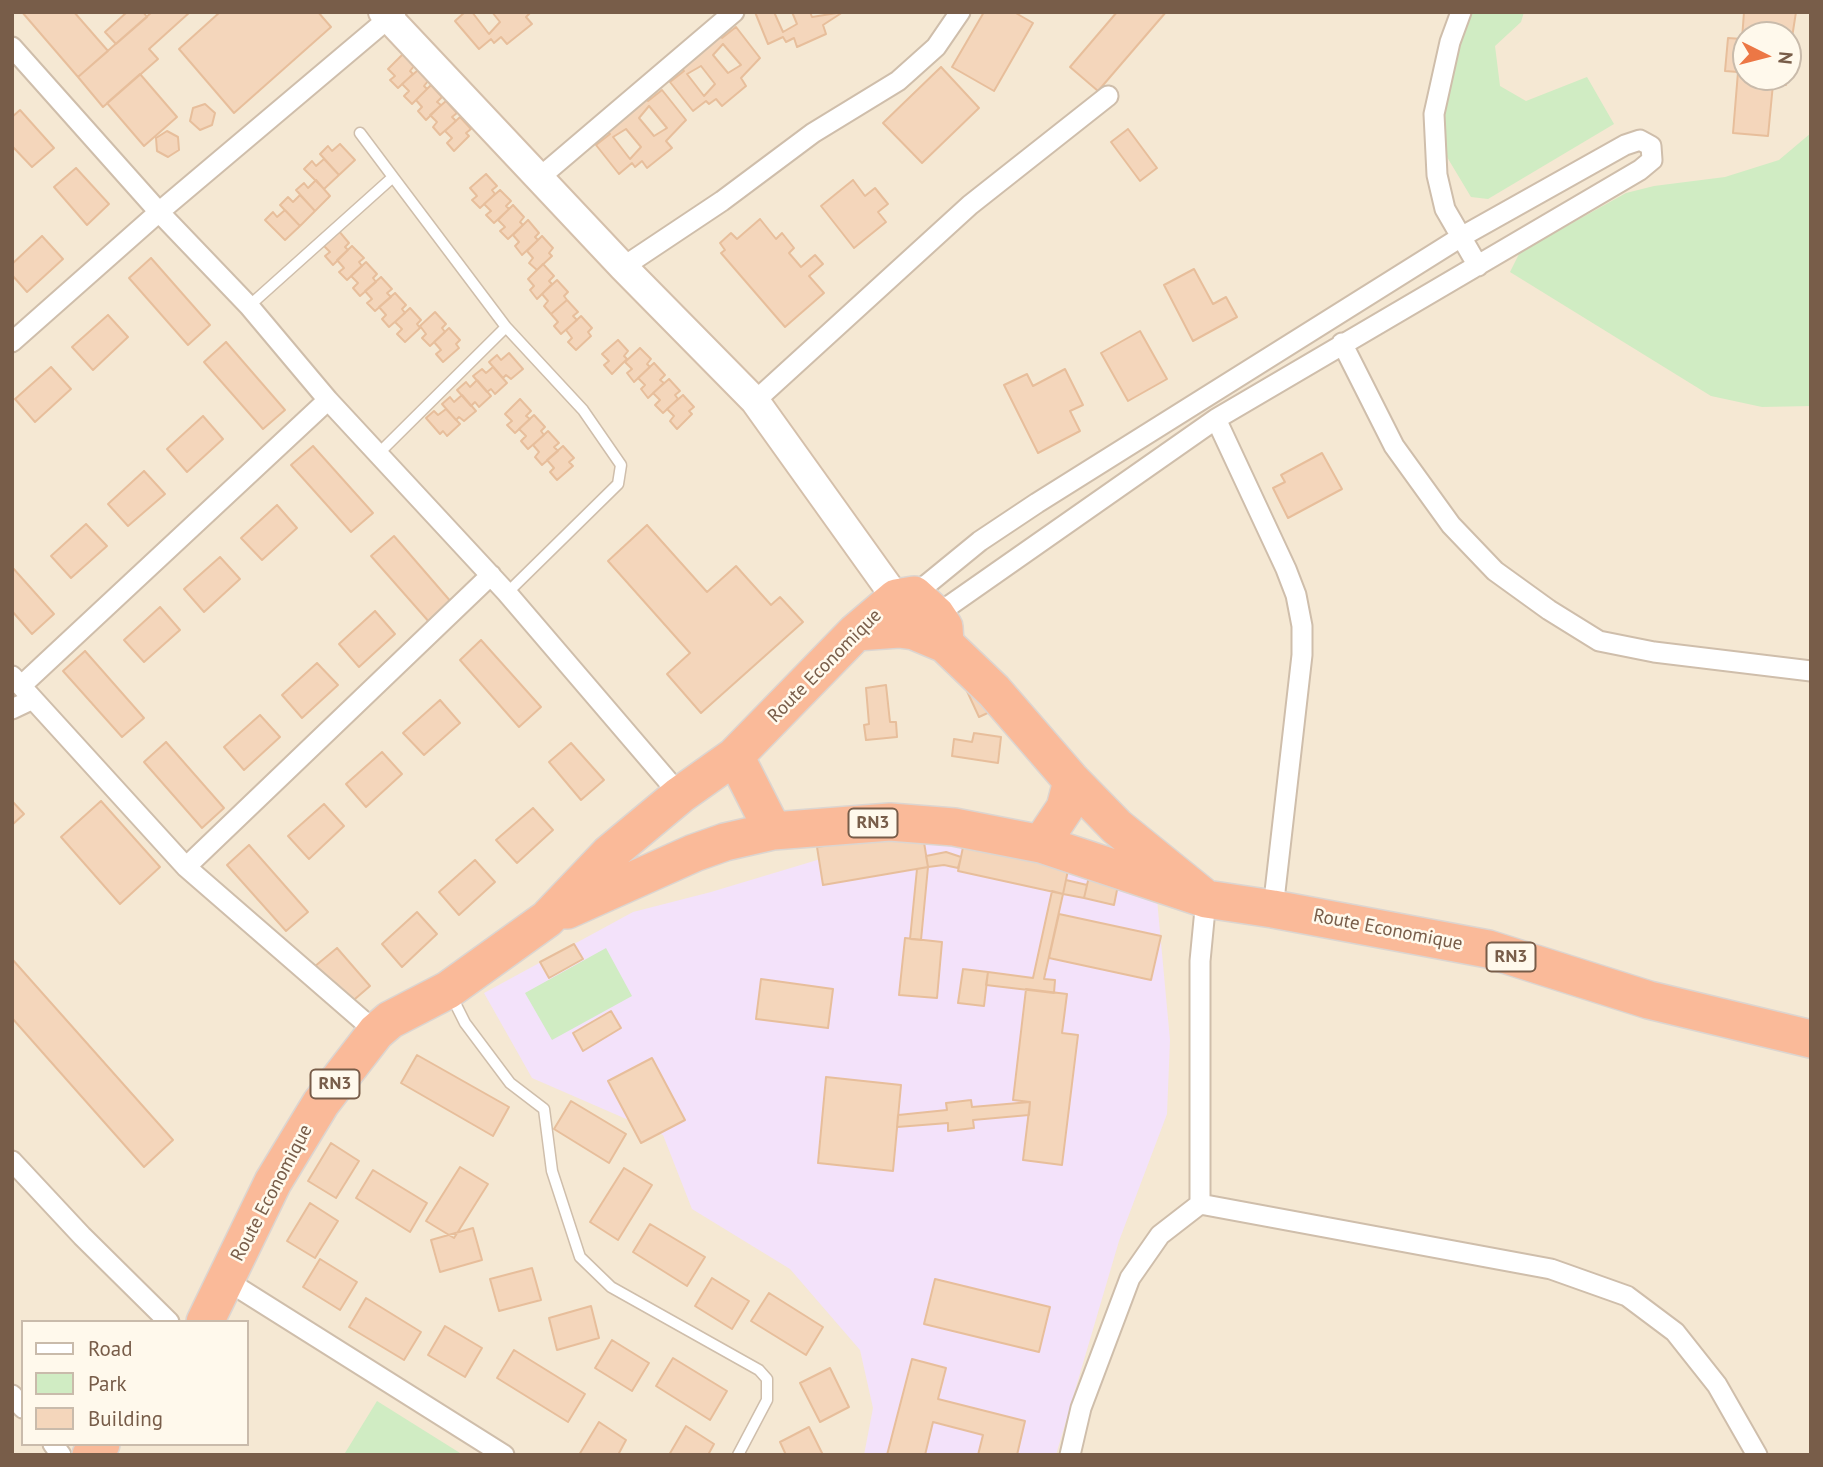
<!DOCTYPE html>
<html>
<head>
<meta charset="utf-8">
<style>
  body { margin:0 }
  #map { position:relative; width:1823px; height:1467px; overflow:hidden; background:#fdf6e5; font-family:"PT Sans",sans-serif }
  canvas { display:block }
  .frame { position:absolute; inset:0; border:14px solid #785d49; pointer-events:none }
  .legend { position:absolute; left:21px; top:1320px; width:228px; height:126px; box-sizing:border-box; background:#fff9ec; border:2px solid #c9bbab; margin:0; padding:9px 12px; list-style:none; font-size:21px; color:#785d49 }
  .legend li { display:flex; align-items:center; gap:14px; height:35px }
  .legend b { width:35px; border:2px solid #c9bbab }
  .north { position:absolute; left:1732px; top:21px; width:70px; height:70px; box-sizing:border-box; background:#fff9ec; border:2px solid #c9bbab; border-radius:50%; rotate:96deg; font-size:19px; font-weight:700; line-height:28px; text-align:center; color:#785d49 }
  .north::after { content:''; display:block; margin:auto; width:24px; height:32px; background:#ec7745; clip-path:polygon(50% 0,100% 100%,50% 72%,0 100%) }
</style>
</head>
<body>
<div id="map">
<canvas width="1823" height="1467"></canvas>
<div class="frame"></div>
<ul class="legend">
<li><b style="height:9px;background:#fff"></b>Road</li>
<li><b style="height:19px;background:#d0ecc3"></b>Park</li>
<li><b style="height:19px;background:#f4d6bb"></b>Building</li>
</ul>
<div class="north">N</div>
</div>
<script>
const g = document.querySelector('canvas').getContext('2d');
g.lineJoin = 'round';
function fill(path, color) { g.fillStyle = color; g.fill(path, 'evenodd'); }
const poly = rows => new Path2D(rows.map(r => 'M' + r).join(''));
function trace(path, color, width, dash) { g.strokeStyle = color; g.lineWidth = width; g.lineCap = dash ? 'butt' : 'round'; g.setLineDash(dash || []); g.stroke(path); }
function drawText(font, color, halo, rows, align = 'center') {
  g.font = font + ' "PT Sans",sans-serif'; g.lineWidth = 5; g.setLineDash([]); g.textBaseline = 'middle'; g.strokeStyle = halo; g.fillStyle = color; for (const [text, x, y, turn = 0] of rows) {
    g.save(); g.translate(x, y); g.rotate((+turn || 0) * Math.PI / 180); g.textAlign = isNaN(turn) ? turn : align; if (halo) g.strokeText(text, 0, 0); g.fillText(text, 0, 0); g.restore();
  }
}
fill(poly([
  [12,12,1811,12,1811,1455,12,1455],
  [1746,35,1788,35,1788,77,1746,77],
  [23,1322,247,1322,247,1444,23,1444]
]), '#f5e8d3');
fill(poly([
  [950,820,1154,867,1170,1040,1167,1114,1119,1241,1056,1455,864,1455,873,1408,860,1350,790,1269,692,1209,663,1135,532,1078,484,993,633,912,711,892]
]), '#f3e2fa');
fill(poly([
  [1467,12,1524,12,1521,22,1495,46,1500,86,1526,101,1587,77,1614,124,1488,199,1471,197,1447,157,1443,113],
  [1811,133,1811,406,1762,407,1711,396,1510,272,1520,252,1626,193,1654,186,1725,177,1779,160],
  [606,948,632,996,552,1040,525,993],
  [377,1401,460,1453,459,1455,345,1453]
]), '#d0ecc3');
const building = poly([
  [22,12,74,12,108,51,78,77,22,12],
  [127,12,143,12,147,17,116,44,105,32,127,12],
  [152,12,190,12,149,49,158,59,103,107,78,77,152,12],
  [220,12,318,12,331,27,234,113,179,49,220,12],
  [465,12,472,12,489,34,500,22,492,12,531,12,526,17,532,24,507,44,501,37,494,43,491,39,479,49,455,21,465,12],
  [755,12,774,12,783,32,797,24,792,12,810,12,812,17,843,12,823,25,826,34,797,47,794,38,786,42,783,37,768,44,755,12],
  [984,12,1014,12,1033,23,994,91,952,67,984,12],
  [1117,12,1166,12,1098,91,1070,67,1117,12],
  [1744,12,1796,12,1788,63,1788,35,1746,35,1746,77,1787,77,1786,85,1773,84,1768,136,1733,133,1738,72,1725,71,1728,38,1742,39,1744,12],
  [736,27,760,58,741,78,746,86,722,106,716,99,709,104,706,101,693,111,670,82,684,71,680,66,719,34,722,38,736,27],
  [723,44,741,65,728,73,713,55,723,44],
  [701,66,715,84,704,96,687,74,701,66],
  [403,54,414,66,410,71,413,74,398,88,390,80,395,76,388,69,403,54],
  [941,67,979,108,922,163,883,123,941,67],
  [418,70,428,81,424,86,427,89,412,104,404,96,409,91,402,84,418,70],
  [140,74,177,117,144,146,107,103,140,74],
  [431,85,442,97,437,102,441,105,426,120,418,111,422,107,416,100,431,85],
  [662,90,686,120,666,141,672,148,647,168,642,161,635,167,632,163,619,174,596,145,610,134,605,129,644,97,648,101,662,90],
  [649,106,667,128,654,136,639,118,649,106],
  [626,129,641,147,630,159,613,137,626,129],
  [446,101,457,113,452,117,456,121,440,135,433,127,437,122,430,115,446,101],
  [205,104,215,113,212,125,200,130,190,121,193,108,205,104],
  [20,110,54,148,32,167,12,146,12,117,20,110],
  [460,117,471,129,466,133,469,136,454,151,447,143,452,138,445,131,460,117],
  [1128,129,1157,168,1140,181,1111,142,1128,129],
  [167,131,178,137,179,150,168,157,157,151,156,138,167,131],
  [340,144,355,160,339,175,320,154,328,146,332,151,340,144],
  [324,159,339,175,324,189,304,169,312,161,316,166,324,159],
  [76,168,109,204,87,225,54,187,76,168],
  [486,174,497,186,492,190,495,194,480,208,472,200,477,196,470,188,486,174],
  [316,180,330,196,315,211,296,190,304,183,308,188,316,180],
  [853,180,865,196,875,188,888,204,878,212,886,222,854,248,821,206,853,180],
  [500,190,511,201,506,206,509,209,494,223,486,215,491,211,484,204,500,190],
  [300,195,315,211,300,226,280,205,288,197,293,202,300,195],
  [513,205,524,217,520,222,523,225,508,239,500,231,505,227,498,220,513,205],
  [285,210,300,226,285,240,265,220,273,212,277,217,285,210],
  [760,219,776,239,782,233,794,248,789,253,801,267,815,255,823,264,809,276,824,293,785,327,721,253,725,250,720,243,731,233,737,239,760,219],
  [528,220,539,233,535,237,538,240,522,255,515,246,519,242,513,235,528,220],
  [338,230,349,243,345,247,348,250,333,265,325,256,330,252,323,245,338,230],
  [42,236,63,259,27,292,12,275,12,264,42,236],
  [542,236,553,248,549,253,552,256,537,270,529,263,533,258,527,251,542,236],
  [352,246,364,258,359,262,362,266,347,280,339,272,344,268,337,260,352,246],
  [151,258,210,325,188,345,129,278,151,258],
  [366,262,377,274,373,278,376,282,360,296,353,288,358,283,351,276,366,262],
  [543,264,554,276,549,281,552,284,537,299,530,290,534,286,528,279,543,264],
  [1194,269,1213,304,1226,297,1237,317,1193,341,1164,285,1194,269],
  [381,277,392,289,387,293,391,297,375,311,367,303,372,299,365,291,381,277],
  [557,280,568,292,564,296,567,300,551,314,544,306,548,301,542,294,557,280],
  [395,293,406,305,402,309,405,313,389,327,382,319,386,315,379,307,395,293],
  [567,300,578,312,573,316,577,320,561,334,554,326,558,322,551,314,567,300],
  [410,308,421,320,417,324,420,328,405,342,397,334,402,329,395,322,410,308],
  [435,312,446,324,442,328,445,332,430,346,422,338,426,334,420,326,435,312],
  [108,315,128,337,93,370,72,347,108,315],
  [581,316,592,328,588,332,591,336,576,350,568,342,572,338,566,330,581,316],
  [449,328,460,340,456,344,459,348,443,362,436,354,441,350,434,342,449,328],
  [1140,331,1167,379,1128,401,1101,353,1140,331],
  [618,340,628,351,624,356,627,359,612,374,604,365,609,361,602,354,618,340],
  [226,342,285,410,263,429,204,362,226,342],
  [640,348,651,359,647,364,650,367,634,382,627,373,632,369,625,362,640,348],
  [509,353,523,369,511,379,506,375,503,378,489,362,497,355,501,360,509,353],
  [654,363,665,375,660,380,664,383,648,398,641,389,645,385,638,378,654,363],
  [51,367,71,389,35,422,15,399,51,367],
  [493,367,507,383,495,394,491,389,487,392,473,376,482,369,486,373,493,367],
  [1065,369,1083,405,1070,411,1080,431,1038,453,1004,385,1027,374,1033,386,1065,369],
  [669,379,680,391,675,395,678,399,663,413,655,405,660,400,653,393,669,379],
  [477,380,491,396,479,407,475,402,471,406,457,390,466,382,470,387,477,380],
  [462,395,476,411,464,421,459,417,456,420,442,404,450,397,454,402,462,395],
  [683,395,694,407,689,411,692,414,677,429,670,421,674,416,667,409,683,395],
  [520,399,531,411,526,416,530,419,515,433,507,425,512,421,505,414,520,399],
  [446,409,460,424,447,436,443,431,440,434,426,418,434,411,438,415,446,409],
  [534,415,545,427,541,431,544,435,528,449,521,441,526,436,519,429,534,415],
  [203,416,223,439,187,472,167,449,203,416],
  [548,431,559,443,554,447,558,451,542,465,535,457,539,452,533,445,548,431],
  [313,446,373,513,351,532,291,465,313,446],
  [563,446,574,458,569,462,573,466,557,480,550,472,554,468,547,460,563,446],
  [1322,453,1342,489,1288,518,1273,488,1285,482,1281,475,1322,453],
  [144,471,165,494,128,526,108,504,144,471],
  [277,505,297,528,262,560,241,538,277,505],
  [86,524,107,546,71,578,51,556,86,524],
  [647,525,707,592,736,566,771,605,780,597,803,622,701,713,667,674,690,653,608,561,647,525],
  [394,536,452,603,430,623,371,556,394,536],
  [220,557,240,579,204,612,184,589,220,557],
  [12,567,54,614,32,634,12,611,12,567],
  [160,607,180,630,144,662,124,640,160,607],
  [375,611,395,634,359,667,339,644,375,611],
  [481,640,541,707,519,727,460,660,481,640],
  [85,651,144,718,122,737,63,671,85,651],
  [317,663,338,685,302,718,282,695,317,663],
  [886,685,890,722,896,722,897,737,866,740,864,725,869,724,866,688,886,685],
  [966,689,994,710,979,717,966,689],
  [440,700,460,723,424,755,403,733,440,700],
  [260,715,280,737,244,770,224,747,260,715],
  [974,733,1001,737,998,763,952,756,954,739,972,742,974,733],
  [166,742,224,808,202,828,144,762,166,742],
  [571,743,604,780,581,800,549,762,571,743],
  [382,752,402,774,366,807,346,784,382,752],
  [12,801,24,814,12,825,12,801],
  [101,801,160,867,120,904,61,837,101,801],
  [324,804,344,826,309,859,288,836,324,804],
  [533,808,553,830,517,863,496,840,533,808],
  [922,830,928,867,823,885,817,847,922,830],
  [966,833,1071,856,1063,894,958,871,966,833],
  [249,845,308,912,286,931,227,865,249,845],
  [946,852,961,857,958,868,944,865,928,867,926,856,946,852],
  [475,860,495,882,459,915,439,892,475,860],
  [928,867,921,940,910,939,917,869,928,867],
  [1091,868,1120,875,1114,905,1084,898,1091,868],
  [1066,880,1087,885,1084,898,1063,894,1066,880],
  [1052,891,1063,894,1044,979,1055,980,1054,993,986,985,988,972,1033,978,1052,891],
  [417,912,437,934,402,967,382,944,417,912],
  [1059,914,1161,936,1151,980,1049,958,1059,914],
  [905,938,942,942,937,998,899,995,905,938],
  [574,944,583,959,549,978,540,962,574,944],
  [337,948,370,986,348,1005,314,967,337,948],
  [12,959,173,1140,144,1167,12,1018,12,959],
  [963,969,988,972,984,1006,958,1003,963,969],
  [761,979,833,989,828,1028,756,1019,761,979],
  [1026,989,1067,994,1062,1033,1078,1035,1062,1165,1023,1160,1030,1102,1013,1100,1026,989],
  [611,1011,621,1028,583,1051,573,1033,611,1011],
  [417,1055,509,1107,493,1136,401,1083,417,1055],
  [652,1058,685,1120,641,1143,608,1081,652,1058],
  [826,1077,901,1085,893,1171,818,1163,826,1077],
  [971,1100,972,1107,1030,1102,1029,1115,973,1120,974,1128,948,1131,948,1123,897,1127,898,1115,947,1110,946,1103,971,1100],
  [571,1101,626,1134,609,1163,554,1129,571,1101],
  [331,1143,359,1161,336,1198,308,1181,331,1143],
  [460,1167,488,1184,454,1238,426,1221,460,1167],
  [624,1168,652,1185,618,1240,590,1222,624,1168],
  [373,1170,427,1203,410,1232,356,1198,373,1170],
  [310,1203,338,1221,315,1258,287,1241,310,1203],
  [650,1224,705,1257,687,1286,633,1252,650,1224],
  [473,1228,482,1260,440,1272,431,1240,473,1228],
  [320,1259,357,1282,340,1310,303,1287,320,1259],
  [532,1268,541,1300,499,1311,490,1279,532,1268],
  [712,1278,749,1301,732,1329,695,1306,712,1278],
  [935,1279,1050,1307,1039,1352,924,1324,935,1279],
  [769,1293,823,1327,806,1355,751,1321,769,1293],
  [366,1298,421,1332,404,1360,349,1327,366,1298],
  [591,1306,599,1338,557,1350,549,1318,591,1306],
  [445,1326,482,1348,465,1377,428,1355,445,1326],
  [612,1340,649,1363,632,1391,595,1368,612,1340],
  [514,1350,585,1394,568,1422,497,1378,514,1350],
  [673,1358,727,1391,710,1420,656,1386,673,1358],
  [912,1359,946,1368,938,1399,1025,1421,1017,1455,978,1455,983,1435,933,1422,925,1455,887,1455,912,1359],
  [830,1368,849,1407,820,1422,800,1383,830,1368],
  [599,1422,626,1440,618,1455,579,1455,599,1422],
  [686,1426,714,1444,708,1455,669,1455,686,1426],
  [809,1427,823,1455,786,1455,780,1442,809,1427]
]);
fill(building, '#f4d6bb');
trace(building, '#e7be9b', 2);
const lane = poly([
  [393,177,506,327,583,410,621,465,618,484,507,593],
  [249,306,393,177,360,133],
  [379,453,506,327],
  [452,997,465,1023,510,1083,544,1109,552,1171,580,1257,611,1287,759,1370,767,1379,767,1400,738,1455]
]);
const street = poly([
  [1461,12,1450,42,1434,114,1437,175,1445,209,1478,266],
  [12,47,159,212,249,306,328,400,507,593,680,795],
  [539,178,734,12],
  [623,267,722,201,813,133,898,81,936,47,960,12],
  [12,342,159,212,396,12],
  [1342,343,1394,446,1451,525,1495,571,1549,610,1599,641,1654,652,1811,671],
  [755,401,970,205,1108,96],
  [1216,419,1286,569,1296,595,1302,626,1302,655,1273,909],
  [914,595,980,541,1037,503,1461,237,1625,145,1640,140,1651,146,1652,160,1640,170,1216,419,936,615],
  [12,676,186,867,376,1032],
  [21,686,328,400],
  [12,709,33,699],
  [186,867,491,575],
  [12,1161,82,1236,169,1322],
  [1200,1204,1551,1269,1627,1296,1675,1332,1717,1385,1757,1455],
  [226,1280,504,1455],
  [12,1395,23,1408],
  [53,1444,61,1455],
  [1070,1455,1081,1408,1130,1278,1160,1235,1200,1204,1200,961,1206,899]
]);
const secondary = poly([
  [383,12,623,267,755,401,896,598]
]);
const highway = poly([
  [856,632,899,629,914,631,945,644],
  [735,756,773,831],
  [1041,844,1065,808,1072,781],
  [567,910,694,853,725,842,773,831,890,822,954,827,1041,844,1206,899,1273,909,1488,949,1649,1000,1811,1039],
  [205,1322,273,1182,321,1103,376,1032,390,1020,448,990,547,919,609,854,680,795,735,756,856,632,896,598,914,595,936,615,944,627,945,644,994,691,1072,781,1117,827,1206,899],
  [91,1455,101,1444]
]);
trace(lane, '#cfbeab', 13);
trace(street, '#cfbeab', 23);
trace(secondary, '#d5c0ab', 32);
trace(highway, '#dcd5d0', 40);
trace(lane, '#fff', 10);
trace(street, '#fff', 19);
trace(secondary, '#fff', 28);
trace(highway, '#faba99', 37);
for (const [x, y, w] of [
  [873,823,49],
  [1511,957,49],
  [335,1084,49]
]) { const box = new Path2D(); box.roundRect(x - w / 2, y - 14.5, w, 29, 5); g.fillStyle = '#fff9ec'; g.fill(box); trace(box, '#785d49', 2); }
drawText('bold 18px', '#785d49', null, [
  ["RN3",873,823],
  ["RN3",1511,957],
  ["RN3",335,1084]
]);
drawText('19px', '#785d49', '#fff9ec', [
  ["Route Economique",825,666,-45],
  ["Route Economique",1388,930,11],
  ["Route Economique",272,1193,-62]
]);
</script>
</body>
</html>
